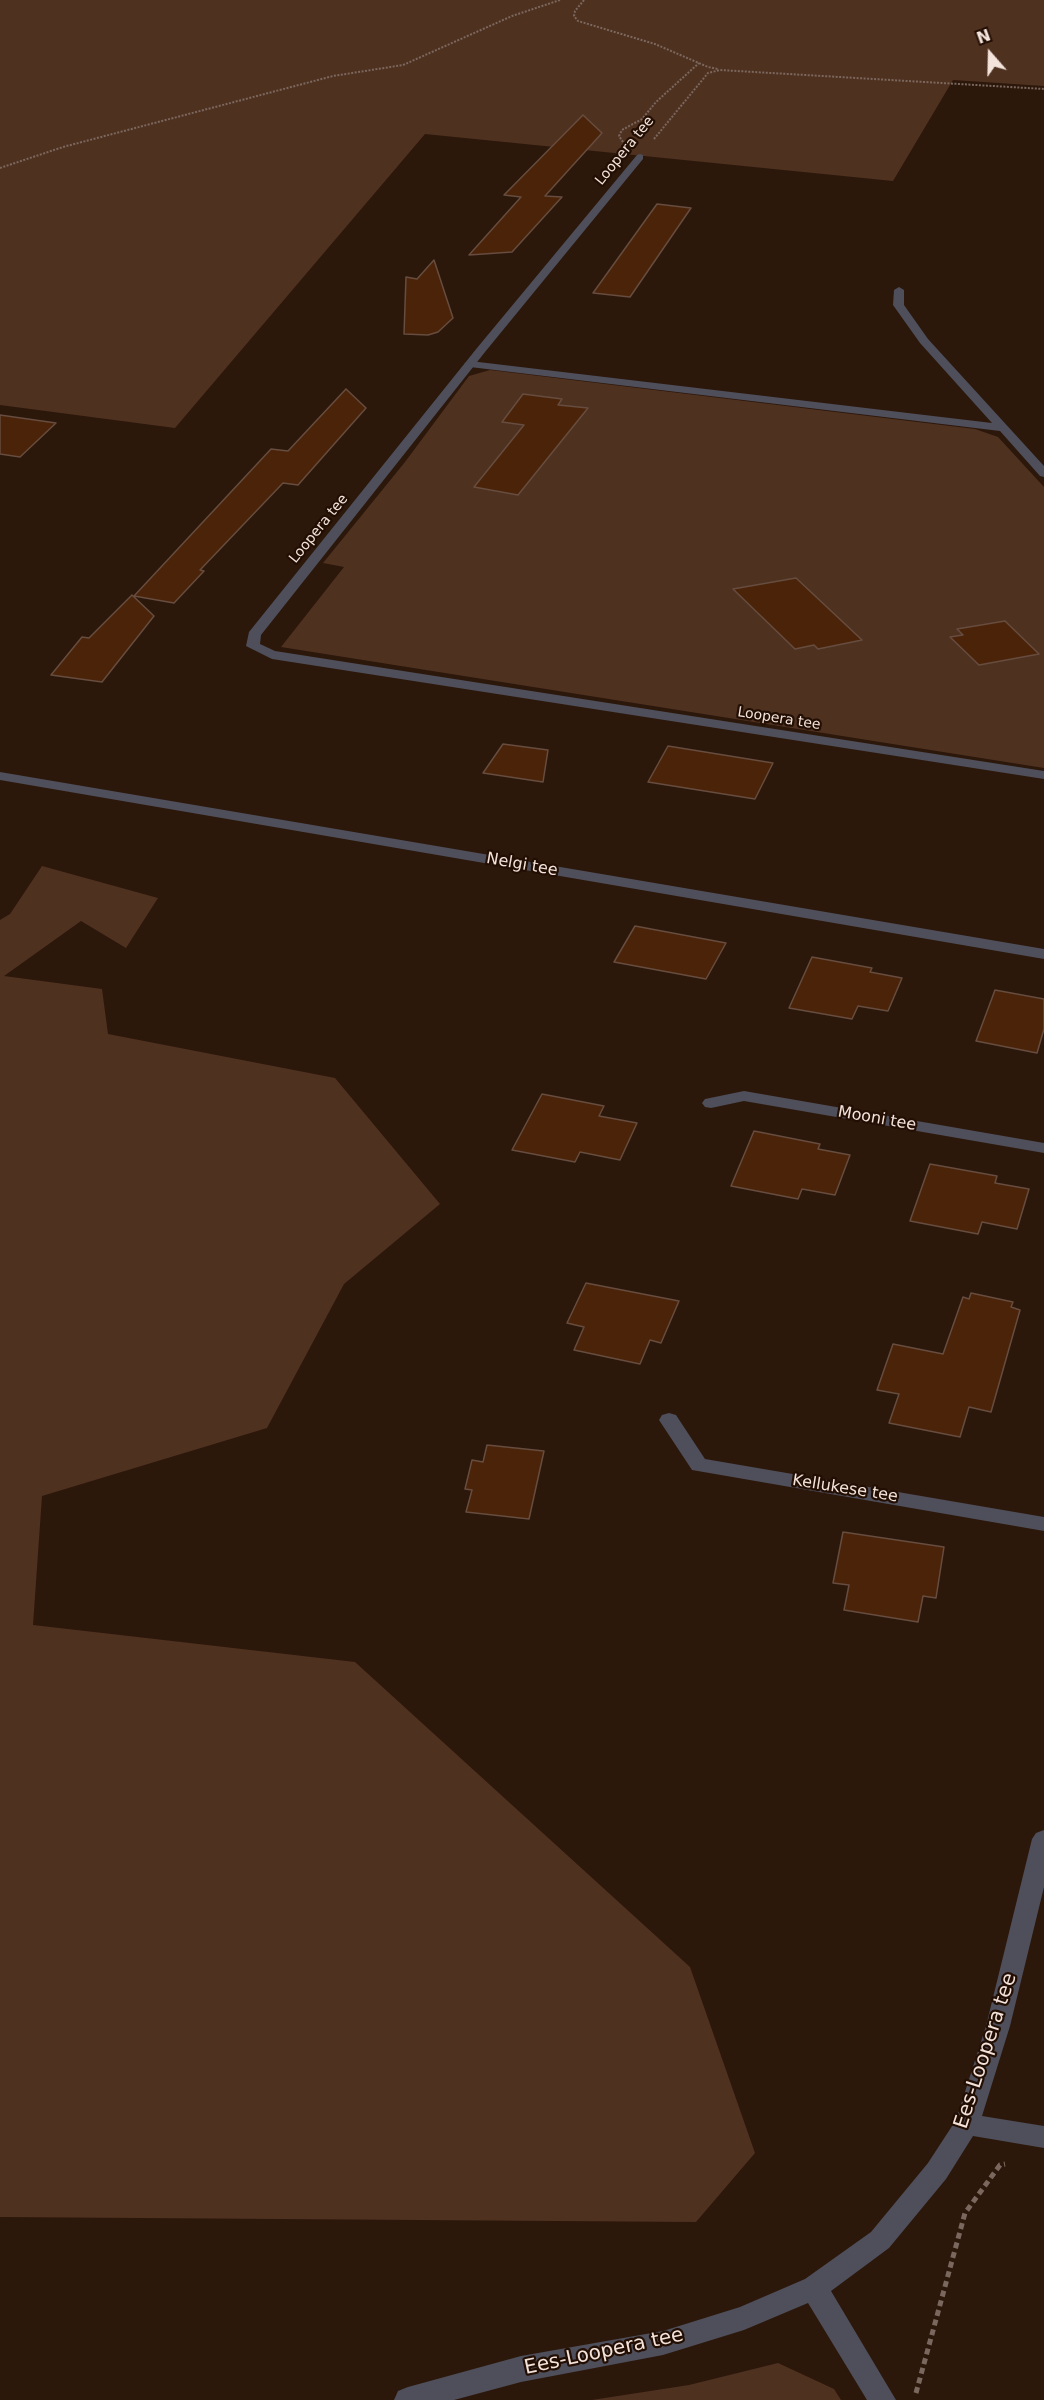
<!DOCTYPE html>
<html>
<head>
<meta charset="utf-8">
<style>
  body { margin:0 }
  #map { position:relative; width:1044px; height:2400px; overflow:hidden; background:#2c170b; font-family:"DejaVu Sans",sans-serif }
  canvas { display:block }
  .north { position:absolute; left:960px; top:24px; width:60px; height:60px; -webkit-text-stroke:4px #220e03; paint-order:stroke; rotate:340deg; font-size:16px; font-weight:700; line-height:24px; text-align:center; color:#f3e3db }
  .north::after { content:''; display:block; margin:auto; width:21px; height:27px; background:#f3e3db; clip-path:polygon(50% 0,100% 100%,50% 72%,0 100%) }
</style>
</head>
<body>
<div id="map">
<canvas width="1044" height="2400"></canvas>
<div class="north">N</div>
</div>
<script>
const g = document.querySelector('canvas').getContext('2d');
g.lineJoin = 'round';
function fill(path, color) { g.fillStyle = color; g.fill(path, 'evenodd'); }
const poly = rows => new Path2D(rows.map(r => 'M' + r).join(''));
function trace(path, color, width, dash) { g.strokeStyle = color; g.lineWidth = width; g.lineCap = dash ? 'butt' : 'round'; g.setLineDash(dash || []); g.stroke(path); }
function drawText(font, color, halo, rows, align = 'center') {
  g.font = font + ' "DejaVu Sans",sans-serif'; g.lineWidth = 4.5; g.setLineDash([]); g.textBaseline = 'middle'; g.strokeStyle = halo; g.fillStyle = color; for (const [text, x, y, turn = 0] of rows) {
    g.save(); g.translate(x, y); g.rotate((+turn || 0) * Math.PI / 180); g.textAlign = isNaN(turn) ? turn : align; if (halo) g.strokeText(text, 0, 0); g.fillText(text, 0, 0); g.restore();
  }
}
fill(poly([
  [0,0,1044,0,1044,86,953,80,893,181,425,134,175,428,0,405],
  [490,370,975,429,998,437,1044,487,1044,768,281,647,344,567,323,563,405,462,469,376],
  [42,866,158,898,126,948,81,921,4,976,102,989,108,1034,335,1078,440,1204,344,1284,267,1428,42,1496,33,1625,355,1662,690,1967,755,2153,696,2222,0,2217,0,920,10,914],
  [778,2363,834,2389,841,2400,592,2400,689,2385]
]), '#4f3120');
const building = poly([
  [583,115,602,133,545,196,562,197,512,252,469,255,521,197,504,195,583,115],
  [657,204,691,208,630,297,593,293,657,204],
  [434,260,453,318,438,332,428,335,404,334,406,277,417,279,434,260],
  [346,389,366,408,298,485,283,483,200,570,204,571,174,603,134,596,271,449,288,451,346,389],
  [523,394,562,399,558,405,588,408,518,495,474,487,524,425,502,422,523,394],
  [0,415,56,423,20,457,0,454,0,415],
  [796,578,862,640,818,649,814,645,795,649,733,589,796,578],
  [132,595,154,616,102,682,51,675,82,637,89,638,132,595],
  [1005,621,1039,654,979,665,950,637,963,635,957,629,1005,621],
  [503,744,548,750,543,782,483,773,503,744],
  [668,746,773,763,755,799,648,782,668,746],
  [635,926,726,943,706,979,614,962,635,926],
  [812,957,872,968,870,972,902,978,888,1011,858,1006,852,1019,789,1008,812,957],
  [995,990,1044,999,1044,1029,1037,1053,976,1041,995,990],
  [542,1094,604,1106,599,1116,637,1123,620,1160,580,1152,575,1162,512,1150,542,1094],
  [754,1131,820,1144,818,1149,850,1155,835,1195,802,1189,798,1199,731,1186,754,1131],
  [930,1164,997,1176,995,1183,1029,1189,1017,1229,982,1222,978,1234,910,1221,930,1164],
  [586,1283,679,1301,661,1343,650,1340,640,1364,574,1350,584,1327,567,1323,586,1283],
  [971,1293,1013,1302,1011,1307,1020,1310,991,1412,969,1407,960,1437,889,1423,899,1394,877,1390,893,1344,943,1354,963,1297,969,1299,971,1293],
  [487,1445,544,1451,529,1519,466,1512,472,1490,465,1489,472,1460,483,1462,487,1445],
  [843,1532,944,1547,936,1598,923,1596,918,1622,844,1610,849,1585,833,1583,843,1532]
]);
fill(building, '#4b2309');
trace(building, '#664d3f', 1.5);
trace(poly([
  [584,0,575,11,574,16,578,21,655,44,708,67,718,69],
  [654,139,708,73,720,70,1044,89],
  [623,142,619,136,622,130,642,119,656,102,699,63],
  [0,168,63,147,333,76,403,65,512,16,560,0]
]), '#7a675d', 2, [2, 1.5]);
trace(poly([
  [916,2393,965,2213,1000,2165,1005,2164]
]), '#7a675d', 5, [6, 4]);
fill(poly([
  [899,287,904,290,904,305,928,339,1044,466,1044,477,1040,476,1000,431,470,367,464,364,470,361,992,423,920,343,893,305,894,290,899,287]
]), '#4e4f5a');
fill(poly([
  [640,154,643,155,643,159,485,352,261,635,260,644,275,651,1044,771,1044,779,272,659,246,646,249,632,477,348,637,155,640,154],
  [0,772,1044,949,1044,959,0,780,0,772],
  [744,1091,1044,1143,1044,1153,744,1101,711,1108,705,1107,702,1103,705,1099,744,1091],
  [669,1413,676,1415,705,1459,1044,1517,1044,1531,692,1470,659,1420,662,1415,669,1413],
  [1044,1830,1044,1887,1010,2026,982,2116,1044,2126,1044,2148,973,2136,946,2179,889,2248,831,2291,896,2400,867,2400,808,2303,744,2330,663,2355,521,2382,454,2400,394,2400,398,2391,408,2387,521,2356,663,2331,740,2307,805,2279,871,2232,928,2163,956,2120,986,2026,1032,1839,1036,1833,1044,1830]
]), '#4e4f5a');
drawText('14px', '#f3e3db', '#220e03', [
  ["Loopera tee",625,151,-51],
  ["Loopera tee",319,529,-51],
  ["Loopera tee",779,719,9]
]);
drawText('16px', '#f3e3db', '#220e03', [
  ["Nelgi tee",522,865,10],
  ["Mooni tee",877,1119,10],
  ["Kellukese tee",845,1489,9]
]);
drawText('20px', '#f3e3db', '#220e03', [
  ["Ees-Loopera tee",986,2051,-72],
  ["Ees-Loopera tee",604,2352,-12]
]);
</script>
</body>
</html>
